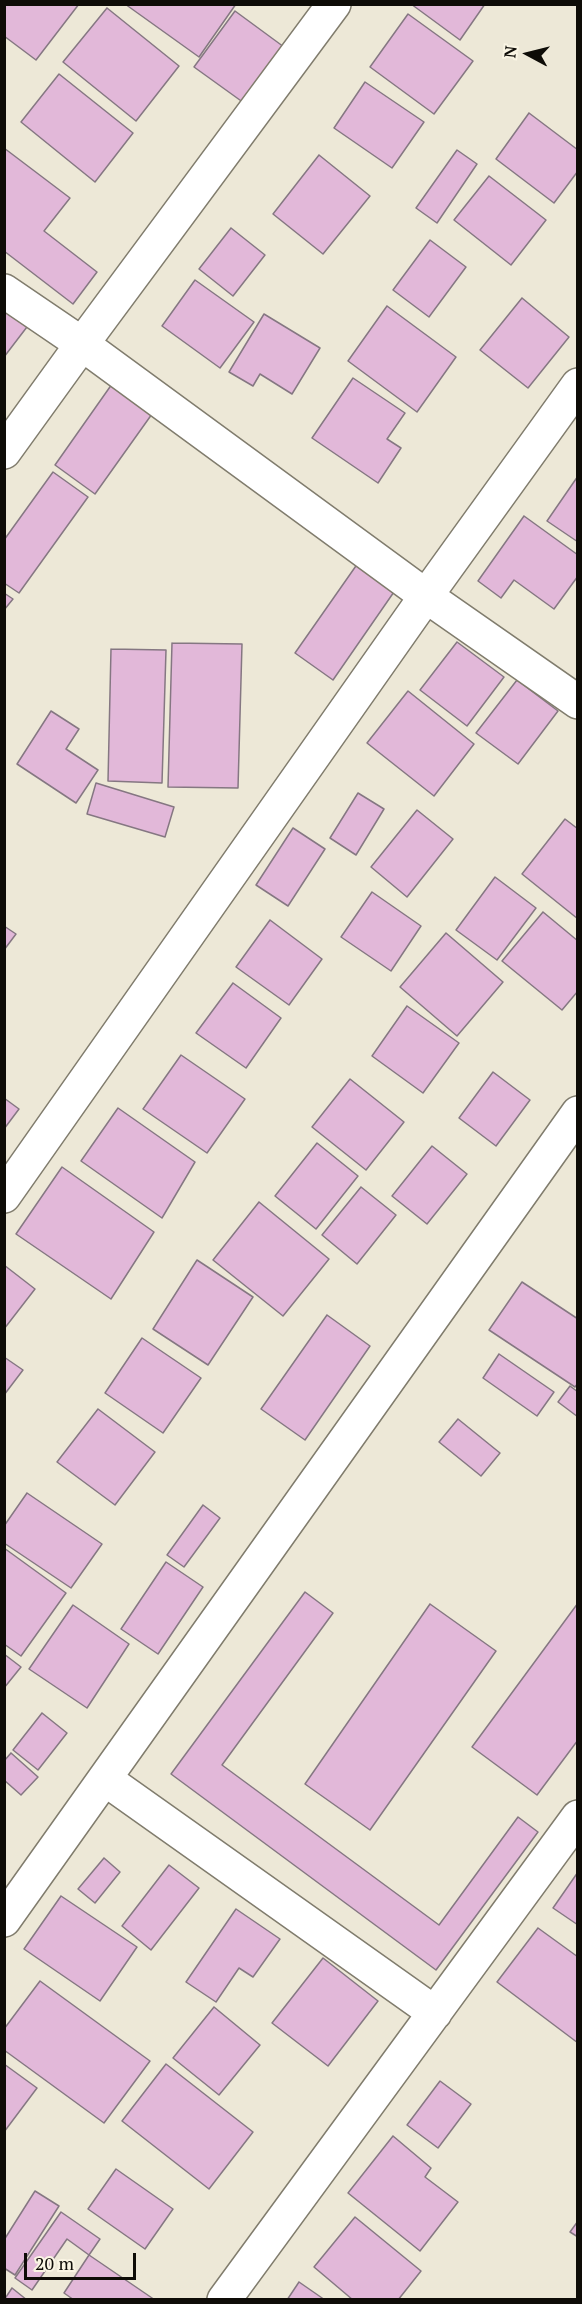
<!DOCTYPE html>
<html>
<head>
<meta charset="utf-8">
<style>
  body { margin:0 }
  #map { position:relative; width:582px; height:2304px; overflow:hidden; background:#ede8d7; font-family:"PT Serif",serif }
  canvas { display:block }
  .frame { position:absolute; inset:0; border:6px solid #0e0c07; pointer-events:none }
  .north { position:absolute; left:498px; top:24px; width:60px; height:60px; -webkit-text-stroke:4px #faf5e4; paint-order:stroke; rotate:277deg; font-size:16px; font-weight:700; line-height:24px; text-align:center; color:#0e0c07 }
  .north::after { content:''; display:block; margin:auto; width:21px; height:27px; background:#0e0c07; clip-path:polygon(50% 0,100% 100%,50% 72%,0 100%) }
  .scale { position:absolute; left:24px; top:2253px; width:112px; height:27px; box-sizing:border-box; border:3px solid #0e0c07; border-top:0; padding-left:8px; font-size:18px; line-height:21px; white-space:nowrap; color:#0e0c07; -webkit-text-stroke:4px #faf5e4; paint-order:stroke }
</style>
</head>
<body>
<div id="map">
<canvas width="582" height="2304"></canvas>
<div class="frame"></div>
<div class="north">N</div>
<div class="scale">20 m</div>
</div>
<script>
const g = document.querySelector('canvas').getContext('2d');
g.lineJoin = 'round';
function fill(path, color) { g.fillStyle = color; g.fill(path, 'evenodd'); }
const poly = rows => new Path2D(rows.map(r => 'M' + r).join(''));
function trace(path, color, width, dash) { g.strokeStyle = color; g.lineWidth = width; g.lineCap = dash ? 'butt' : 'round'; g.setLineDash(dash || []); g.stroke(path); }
const building = poly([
  [4,4,79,4,36,60,4,36,4,4],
  [125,4,236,4,199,57,125,4],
  [411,4,485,4,460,40,411,4],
  [107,8,179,66,136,121,63,62,107,8],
  [235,11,284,47,244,103,194,67,235,11],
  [408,14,473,61,434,114,370,67,408,14],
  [59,74,133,133,95,182,21,122,59,74],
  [365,82,424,122,392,168,334,128,365,82],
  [529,113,578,150,578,171,554,203,496,159,529,113],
  [4,148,70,198,44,231,97,272,73,304,4,251,4,148],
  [457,150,477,164,437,223,416,208,457,150],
  [319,155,370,196,323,254,273,214,319,155],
  [489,176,546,220,511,265,454,220,489,176],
  [231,228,265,255,233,296,199,269,231,228],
  [430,240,466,267,429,317,393,290,430,240],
  [195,280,254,322,220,368,162,326,195,280],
  [522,298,569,337,528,388,480,350,522,298],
  [4,304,30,323,4,357,4,304],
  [387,306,456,357,417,412,348,361,387,306],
  [264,314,320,348,292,394,260,374,253,386,229,372,264,314],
  [353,378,405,413,387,439,401,448,378,483,312,438,353,378],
  [112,384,152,414,95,494,55,465,112,384],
  [53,472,88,497,19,593,4,583,4,540,53,472],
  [578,476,578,542,547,521,578,476],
  [524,516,578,555,578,576,554,609,514,580,501,598,478,581,524,516],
  [358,563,396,589,333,680,295,653,358,563],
  [4,593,13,599,4,610,4,593],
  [457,642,504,677,467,726,420,690,457,642],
  [172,643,242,644,238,788,168,787,172,643],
  [111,649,166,650,162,783,108,781,111,649],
  [517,680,558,711,518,764,476,733,517,680],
  [408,691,474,744,434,796,367,743,408,691],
  [51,711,79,729,66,749,98,770,76,803,17,764,51,711],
  [96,783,174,807,165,837,87,814,96,783],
  [358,793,384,809,356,855,330,838,358,793],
  [417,810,453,839,407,897,371,867,417,810],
  [565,819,578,829,578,919,522,874,565,819],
  [293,828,325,849,288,906,256,885,293,828],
  [495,877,536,908,497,960,456,930,495,877],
  [372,892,421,926,391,971,341,937,372,892],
  [543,912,578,941,578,991,562,1010,502,961,543,912],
  [270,920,322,959,289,1005,236,967,270,920],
  [4,926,16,934,4,950,4,926],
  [446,933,503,982,457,1036,400,987,446,933],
  [233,983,281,1018,246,1068,196,1033,233,983],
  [407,1006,459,1043,423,1093,372,1056,407,1006],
  [181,1055,245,1099,207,1153,143,1109,181,1055],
  [493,1072,530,1100,496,1146,459,1118,493,1072],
  [350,1079,404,1122,366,1170,312,1127,350,1079],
  [4,1098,19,1109,4,1129,4,1098],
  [118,1108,195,1162,162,1218,81,1161,118,1108],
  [317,1143,358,1176,316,1229,275,1196,317,1143],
  [432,1146,467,1174,427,1224,392,1196,432,1146],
  [62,1167,154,1232,111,1299,16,1234,62,1167],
  [361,1187,396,1215,357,1264,322,1235,361,1187],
  [259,1202,329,1259,283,1316,213,1260,259,1202],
  [197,1260,253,1297,208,1365,153,1329,197,1260],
  [4,1265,35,1289,4,1329,4,1265],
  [522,1282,578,1319,578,1383,575,1387,489,1330,522,1282],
  [327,1315,370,1346,305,1440,261,1409,327,1315],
  [142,1338,201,1378,163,1433,105,1393,142,1338],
  [499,1354,554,1392,537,1416,483,1378,499,1354],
  [4,1357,23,1370,4,1395,4,1357],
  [570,1386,578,1392,578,1417,558,1402,570,1386],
  [98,1409,155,1452,115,1505,57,1462,98,1409],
  [458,1419,500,1453,481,1476,439,1442,458,1419],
  [27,1493,102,1544,71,1588,4,1543,4,1526,27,1493],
  [203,1505,220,1518,184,1567,167,1555,203,1505],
  [4,1548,66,1593,21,1656,4,1644,4,1548],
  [166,1562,203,1587,158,1654,121,1629,166,1562],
  [305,1592,333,1613,222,1765,439,1925,518,1817,538,1832,436,1970,171,1774,305,1592],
  [578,1603,578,1740,537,1795,472,1747,578,1603],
  [430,1604,496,1651,370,1830,305,1784,430,1604],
  [73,1605,129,1644,87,1708,29,1669,73,1605],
  [4,1654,21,1667,4,1688,4,1654],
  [42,1713,67,1733,38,1770,13,1750,42,1713],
  [11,1753,38,1777,21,1795,4,1780,4,1761,11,1753],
  [104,1858,120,1872,95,1903,78,1889,104,1858],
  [169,1865,199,1888,151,1950,122,1926,169,1865],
  [578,1872,578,1925,553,1908,578,1872],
  [61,1896,137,1947,100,2001,24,1949,61,1896],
  [236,1909,280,1939,253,1977,239,1968,216,2002,186,1982,236,1909],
  [538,1928,578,1957,578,2043,497,1982,538,1928],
  [323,1958,378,2001,328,2066,272,2023,323,1958],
  [40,1981,150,2061,104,2123,4,2050,4,2029,40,1981],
  [214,2007,260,2045,219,2095,173,2058,214,2007],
  [4,2064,37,2088,4,2132,4,2064],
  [166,2064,253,2132,209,2189,122,2121,166,2064],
  [440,2081,471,2104,438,2148,407,2125,440,2081],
  [393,2136,431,2168,425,2177,458,2202,420,2251,348,2193,393,2136],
  [116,2169,173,2209,145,2249,88,2209,116,2169],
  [35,2191,59,2206,15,2275,4,2268,4,2240,35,2191],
  [61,2212,100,2239,89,2255,67,2239,32,2290,15,2278,61,2212],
  [355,2217,421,2271,398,2300,353,2300,314,2267,355,2217],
  [578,2221,578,2237,570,2232,578,2221],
  [89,2255,155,2300,74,2300,64,2293,89,2255],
  [299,2282,325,2300,287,2300,299,2282],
  [12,2288,27,2300,4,2300,12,2288]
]);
fill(building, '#e2b8d9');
trace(building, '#857782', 1.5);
const minor = poly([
  [4,291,82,344,426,596,578,702],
  [4,452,82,344,334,4],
  [4,1196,426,596,578,385],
  [105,1779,435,2013],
  [4,1920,578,1113],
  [224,2300,578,1817]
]);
trace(minor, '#807c6d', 36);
trace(minor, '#fff', 33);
</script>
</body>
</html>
